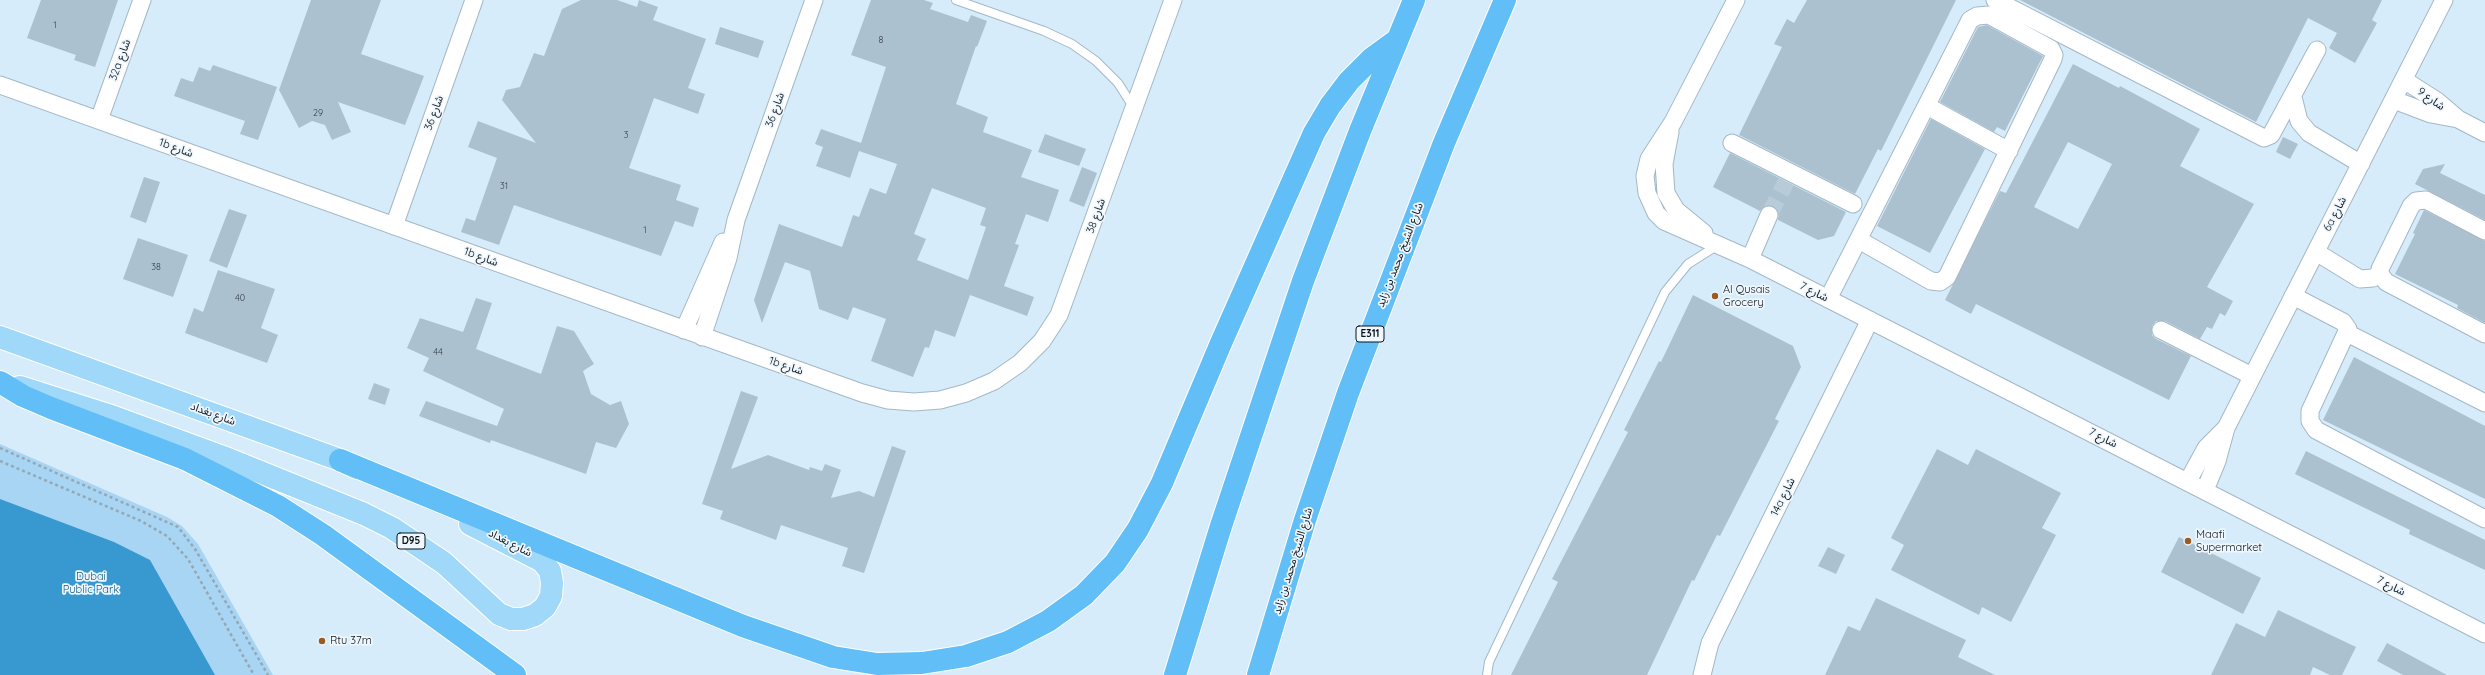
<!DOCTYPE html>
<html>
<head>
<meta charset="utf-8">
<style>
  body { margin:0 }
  canvas { display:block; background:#d6ecfa }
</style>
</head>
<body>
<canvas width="2485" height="675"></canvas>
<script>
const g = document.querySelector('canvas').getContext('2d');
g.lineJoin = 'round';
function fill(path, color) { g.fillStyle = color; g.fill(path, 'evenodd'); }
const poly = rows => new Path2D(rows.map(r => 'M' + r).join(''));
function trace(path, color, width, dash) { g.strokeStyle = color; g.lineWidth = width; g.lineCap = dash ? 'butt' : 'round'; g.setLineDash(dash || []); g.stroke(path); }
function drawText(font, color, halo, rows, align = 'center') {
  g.font = font + ' Quicksand,"Noto Sans Arabic",sans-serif'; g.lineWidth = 3.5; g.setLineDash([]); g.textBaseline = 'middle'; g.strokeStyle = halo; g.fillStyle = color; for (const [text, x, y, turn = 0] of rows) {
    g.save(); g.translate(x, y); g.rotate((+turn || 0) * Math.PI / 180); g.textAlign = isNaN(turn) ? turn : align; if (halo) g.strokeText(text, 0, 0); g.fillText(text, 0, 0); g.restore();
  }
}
fill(poly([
  [0,444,167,517,182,526,198,544,273,675,0,675]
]), '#a8d5f4');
fill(poly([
  [0,499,114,542,150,560,215,675,0,675]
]), '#3799d0');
fill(poly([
  [41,0,118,0,95,67,74,60,76,55,27,38],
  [311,0,381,0,361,54,424,76,405,125,338,102,351,132,332,140,325,125,312,121,299,128,279,90],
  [581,0,617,0,637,7,639,0,658,7,653,20,706,39,688,88,705,94,698,114,654,98,629,168,681,185,676,200,699,208,693,227,675,221,661,256,514,205,499,245,461,232,466,218,475,221,497,158,468,147,478,121,536,143,502,100,506,90,520,87,534,53,544,56,562,9],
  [871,0,924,0,933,3,930,9,968,22,971,15,987,21,977,47,976,46,956,104,988,117,983,132,1032,150,1021,177,1059,190,1048,222,1026,214,1015,244,1019,245,1004,286,1034,297,1027,316,970,295,955,337,935,330,929,348,925,347,913,377,871,361,886,319,853,307,848,320,819,309,810,271,785,262,762,323,754,300,779,224,842,247,853,215,859,217,870,188,886,194,897,164,859,151,850,178,816,166,823,147,815,144,821,129,861,143,886,67,851,55],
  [932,188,986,208,980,225,986,227,968,280,917,260,926,239,914,234],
  [1807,0,1956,0,1881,151,1878,149,1855,194,1739,135,1782,47,1774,44,1787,19,1794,23],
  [2020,0,2382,0,2372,20,2377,23,2355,63,2329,48,2337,33,2308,18,2256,122],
  [1987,25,2043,56,2005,131,1997,127,1994,132,1940,102,1978,27],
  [720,27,764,41,758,58,715,44],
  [2073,64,2119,88,2120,86,2200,129,2180,166,2254,204,2207,287,2233,301,2225,316,2220,313,2212,329,2207,327,2200,339,2165,321,2156,321,2152,326,2152,335,2156,339,2191,356,2169,400,1976,304,1971,314,1945,300,2000,191,2006,193],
  [2068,142,2112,164,2078,229,2034,207],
  [213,65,277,87,258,140,240,134,245,121,174,96,181,78,193,82,199,67,210,71],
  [1931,119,1985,149,1930,253,1877,226],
  [1045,134,1086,149,1079,166,1038,152],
  [2283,137,2298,144,2290,159,2276,152],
  [1730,153,1846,212,1834,236,1818,240,1778,220,1779,213,1773,206,1767,205,1760,211,1713,187],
  [2445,164,2440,173,2485,195,2485,220,2415,184,2423,169],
  [1082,167,1097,173,1084,207,1069,201],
  [144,177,160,182,146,223,130,217],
  [229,209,247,215,227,268,209,261],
  [2424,210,2485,241,2485,323,2457,308,2458,305,2395,274,2415,234,2413,233],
  [138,238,188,255,173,297,123,279],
  [218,270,275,289,261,328,278,335,267,363,185,333,194,308,203,312],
  [1693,295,1793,346,1801,367,1775,419,1779,421,1720,536,1717,535,1694,581,1692,580,1647,675,1511,675,1558,582,1552,579,1628,432,1624,430,1659,361,1661,362],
  [476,298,492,303,476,349,541,374,557,326,574,331,594,364,583,371,591,394,610,405,621,401,629,424,616,448,596,442,586,474,491,440,490,443,419,416,426,401,497,426,504,409,423,371,429,358,407,348,420,318,463,332],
  [2354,357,2485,426,2485,499,2323,420],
  [374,383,390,389,385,405,368,399],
  [741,391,758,397,731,469,768,455,809,470,810,467,822,471,825,464,841,470,831,498,859,491,874,497,892,446,906,451,864,573,842,566,848,548,781,525,776,540,720,519,723,511,702,504],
  [1937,449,1968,465,1976,449,2061,493,2042,528,2056,535,2011,622,1982,607,1979,615,1891,570,1904,545,1891,538],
  [2306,451,2485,540,2485,570,2409,534,2410,530,2295,474],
  [2179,537,2261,578,2243,614,2161,572],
  [1828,547,1845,555,1836,574,1818,566],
  [1876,598,1966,640,1958,657,1995,675,1825,675,1848,626,1860,631],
  [2278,610,2356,647,2342,675,2330,675,2313,667,2310,675,2211,675,2236,623,2265,637],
  [2387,643,2447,675,2403,675,2377,661]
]), '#acc1cf');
trace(poly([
  [1769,215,1786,182]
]), '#b8cbd8', 17, [17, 8]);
const lane = poly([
  [956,0,1044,31,1072,44,1096,61,1118,83,1134,108],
  [1487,675,1489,662,1665,292,1688,264,1718,245]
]);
const street = poly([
  [1736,0,1673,122,1649,159,1645,176,1647,193,1656,213,1664,221,1750,259,2485,634],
  [1995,0,2264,138,2271,135,2317,50],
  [2404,80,2437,101,2458,119,2485,133],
  [0,85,862,393,888,400,914,402,940,400,966,393,994,381,1020,363,1042,341,1059,315,1173,0],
  [2293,97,2299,121,2309,133,2361,164],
  [2394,100,2431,114,2458,119],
  [1927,106,2009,151],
  [99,120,142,0],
  [1670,132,1664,164,1666,193,1676,210,1704,233],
  [1732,143,1853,204],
  [394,226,474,0],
  [2485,231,2426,200,2416,201,2411,206,2380,269,2380,274,2386,282,2485,334],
  [2316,252,2360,279,2373,278,2380,274],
  [1750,259,1769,215],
  [2293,296,2343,322,2348,329,2310,411,2310,421,2316,430,2485,519],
  [1828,299,1970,20,1977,16,1989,15,2051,49,2054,55,2053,59,1947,277,1940,282,1931,281,1859,240],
  [684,330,723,242],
  [2161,330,2252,376],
  [2347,333,2485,403],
  [702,337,728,258,736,220,814,0],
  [2188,481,2206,448,2226,428],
  [2205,490,2217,461,2226,428,2444,0],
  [1702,675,1710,643,1870,320]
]);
const primary = poly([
  [0,337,340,460,357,468],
  [20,387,114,417,223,457,364,514,392,528,444,563,499,614,511,619,523,619,535,615,545,607,551,596,552,583,550,571,542,561,470,524]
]);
const highway = poly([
  [0,382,23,396,51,408,185,459,278,506,323,535,515,675],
  [340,460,743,626,833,657,877,664,922,663,966,656,1008,642,1048,621,1084,595,1115,563,1138,529,1162,483,1221,343,1314,133,1330,106,1349,81,1371,59,1397,40],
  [1175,675,1221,526,1303,281,1360,131,1414,0],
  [1258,675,1305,520,1348,393,1444,143,1505,0]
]);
trace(lane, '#a3b8c6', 10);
trace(street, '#a3b8c6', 19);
trace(primary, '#fff', 24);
trace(highway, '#fff', 24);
trace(poly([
  [0,448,178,527,195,549,268,675],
  [0,461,141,521,167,536,188,559,254,675]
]), '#96a7b2', 2.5, [3, 3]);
trace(lane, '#fff', 8);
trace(street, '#fff', 17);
trace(primary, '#a0d8fa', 22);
trace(highway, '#61bef7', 22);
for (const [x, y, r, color] of [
  [1715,296,4,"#9a5a23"],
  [2188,541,4,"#9a5a23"],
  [322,641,4,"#9a5a23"]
]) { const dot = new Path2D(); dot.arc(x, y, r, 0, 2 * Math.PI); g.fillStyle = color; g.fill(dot); trace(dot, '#eef7fd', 1.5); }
drawText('9px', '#343e46', null, [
  ["1",55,25],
  ["8",881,40],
  ["29",318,113],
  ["3",626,135],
  ["31",504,186],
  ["1",645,230],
  ["38",156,267],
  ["40",240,298],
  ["44",438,352]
]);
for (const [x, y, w] of [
  [1370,334,28],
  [411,541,28]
]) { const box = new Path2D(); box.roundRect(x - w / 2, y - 8, w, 16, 3); g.fillStyle = '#eef7fd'; g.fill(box); trace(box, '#0c1318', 1); }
drawText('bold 10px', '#0c1318', null, [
  ["E311",1370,334],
  ["D95",411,541]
]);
drawText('11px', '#0c1318', '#eef7fd', [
  ["32a شارع",120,60,-70],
  ["شارع 9",2431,99,36],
  ["شارع 36",775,110,-70],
  ["شارع 36",434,113,-70],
  ["1b شارع",176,148,20],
  ["6a شارع",2335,214,-63],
  ["شارع 38",1096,216,-70],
  ["شارع الشيخ محمد بن زايد",1400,255,-69],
  ["1b شارع",481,257,20],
  ["شارع 7",1814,292,27],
  ["1b شارع",786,366,19],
  ["شارع بغداد",213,414,20],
  ["شارع 7",2103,438,27],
  ["14a شارع",1783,497,-64],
  ["شارع بغداد",510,543,27],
  ["شارع الشيخ محمد بن زايد",1293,561,-73],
  ["شارع 7",2391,586,27]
]);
drawText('11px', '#0c1318', '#eef7fd', [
  ["Al Qusais",1723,290],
  ["Grocery",1723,303],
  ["Maafi",2196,535],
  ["Supermarket",2196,548],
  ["Rtu 37m",330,641]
], 'left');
drawText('11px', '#11597f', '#eef7fd', [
  ["Dubai",91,577],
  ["Public Park",91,590]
]);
</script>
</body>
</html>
